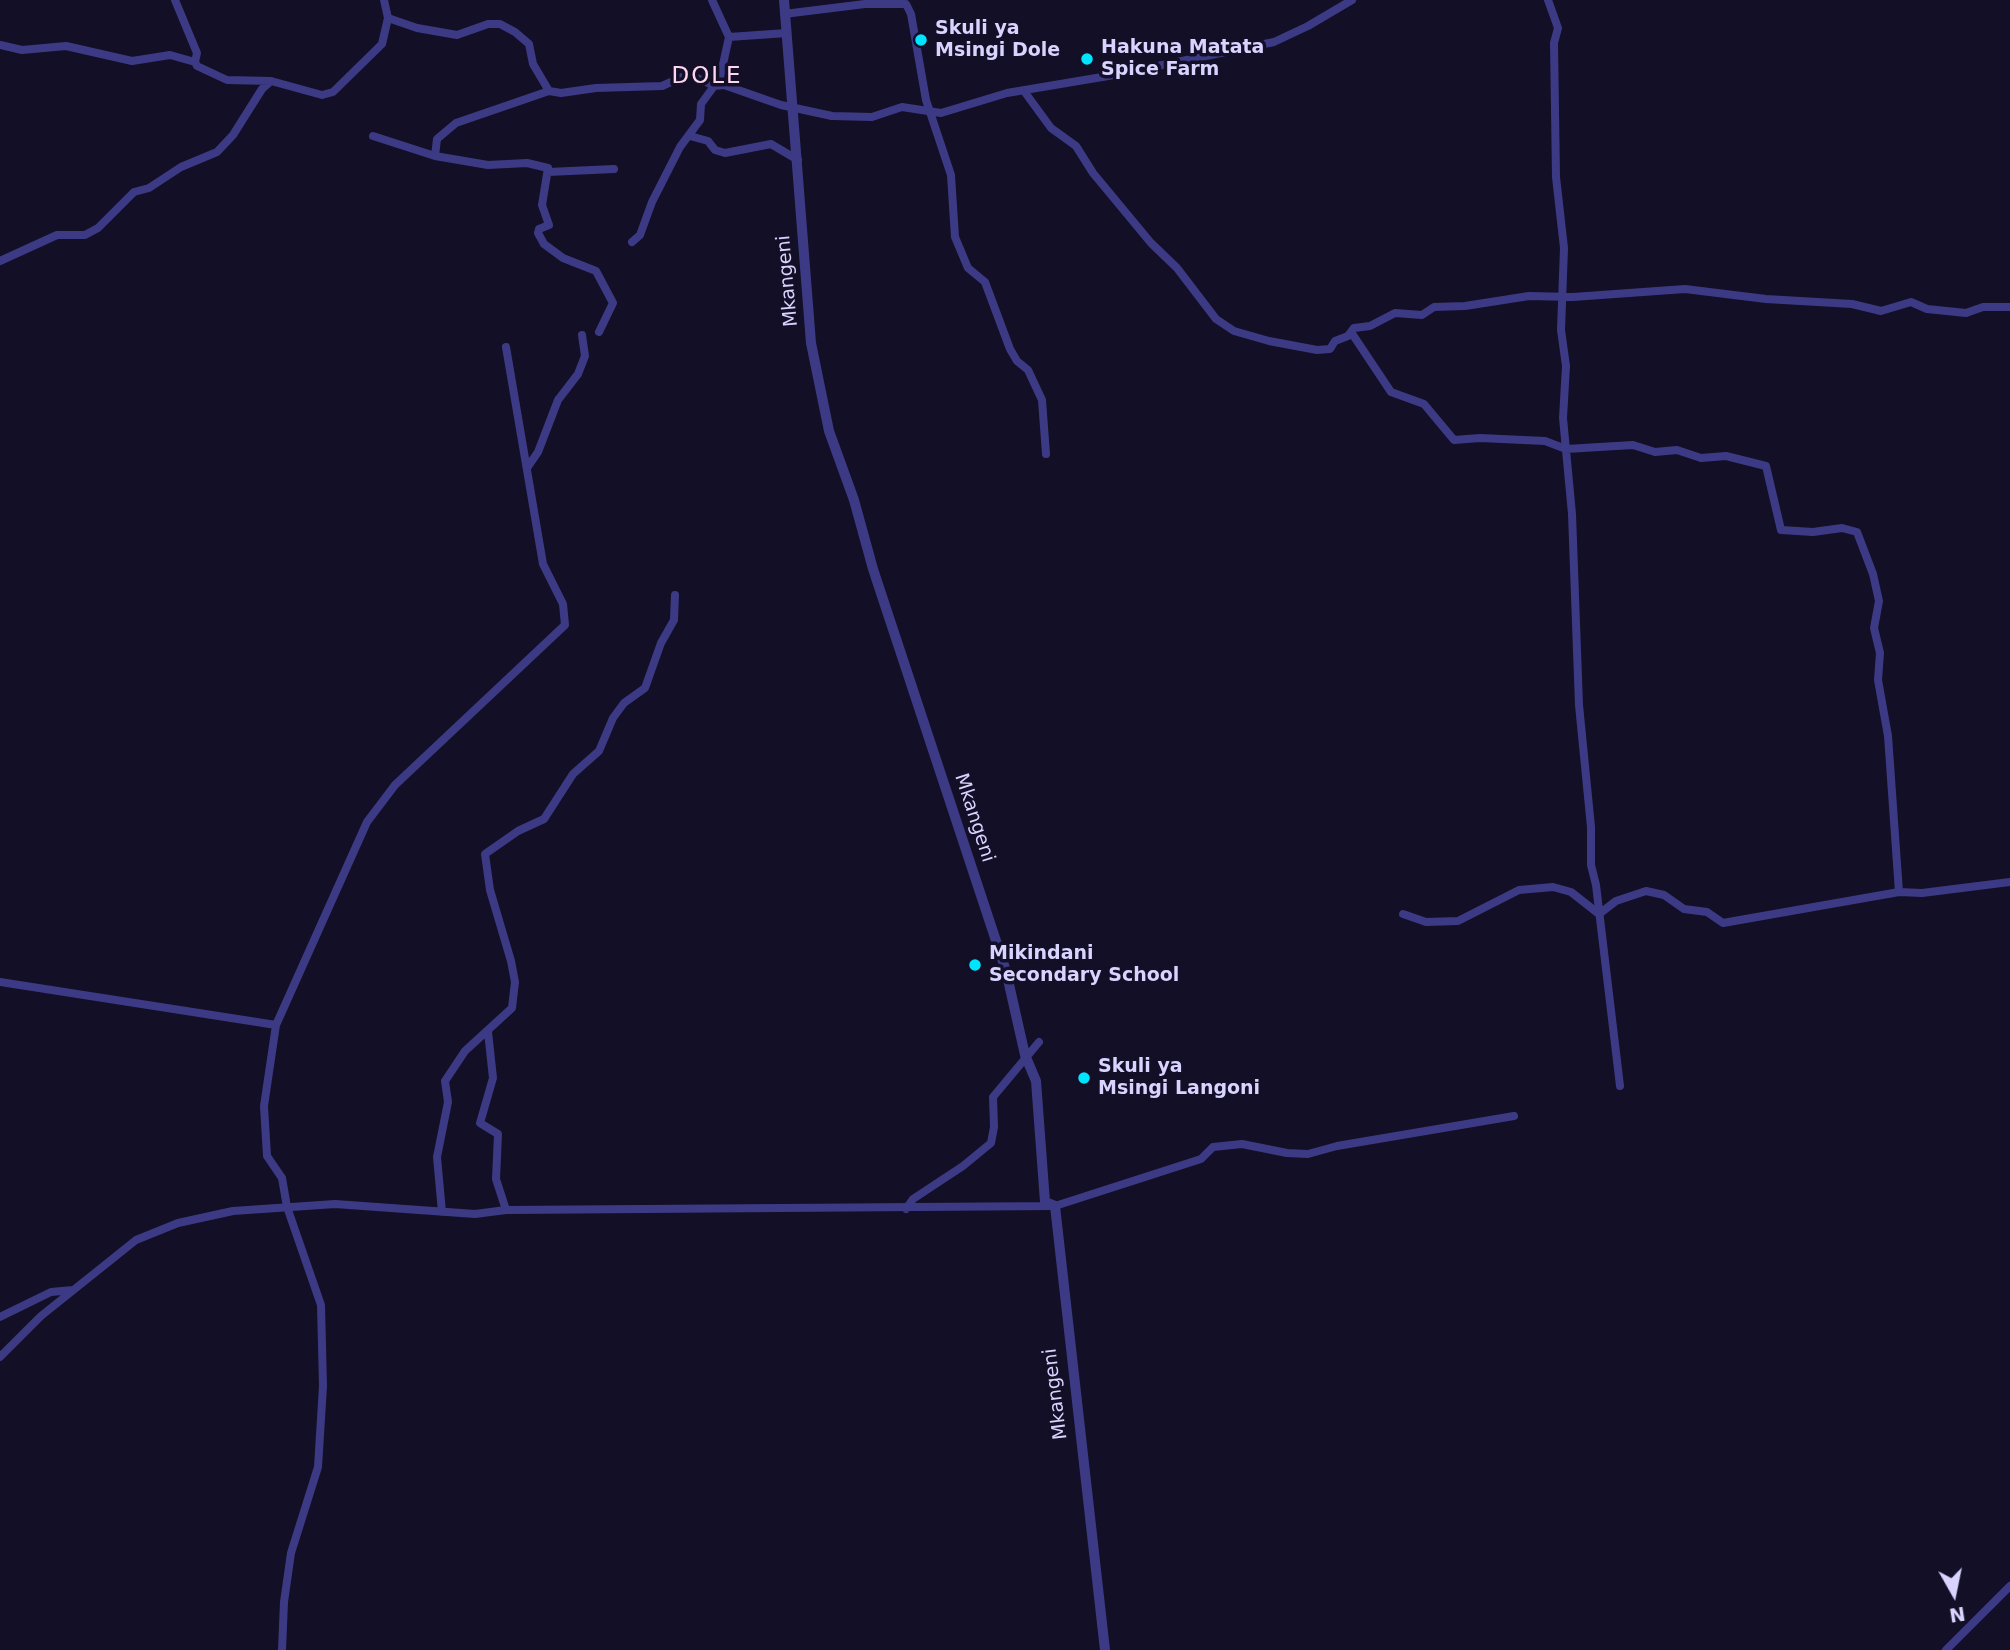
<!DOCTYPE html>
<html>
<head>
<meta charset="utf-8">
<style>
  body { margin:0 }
  #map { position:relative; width:2010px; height:1650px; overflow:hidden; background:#130f26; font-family:"DejaVu Sans",sans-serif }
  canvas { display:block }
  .north { position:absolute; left:1919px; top:1559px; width:70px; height:70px; -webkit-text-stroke:5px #130f26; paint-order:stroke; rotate:171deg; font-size:19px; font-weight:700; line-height:28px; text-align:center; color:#d9d4ff }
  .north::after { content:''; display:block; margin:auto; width:24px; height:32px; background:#d9d4ff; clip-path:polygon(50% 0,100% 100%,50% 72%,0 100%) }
</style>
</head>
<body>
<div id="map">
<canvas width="2010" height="1650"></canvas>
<div class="north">N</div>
</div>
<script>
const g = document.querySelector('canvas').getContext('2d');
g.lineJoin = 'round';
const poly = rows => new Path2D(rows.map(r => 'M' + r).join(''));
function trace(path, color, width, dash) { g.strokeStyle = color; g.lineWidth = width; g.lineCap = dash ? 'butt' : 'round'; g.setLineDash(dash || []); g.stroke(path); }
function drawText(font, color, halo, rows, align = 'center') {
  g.font = font + ' "DejaVu Sans",sans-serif'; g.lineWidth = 7; g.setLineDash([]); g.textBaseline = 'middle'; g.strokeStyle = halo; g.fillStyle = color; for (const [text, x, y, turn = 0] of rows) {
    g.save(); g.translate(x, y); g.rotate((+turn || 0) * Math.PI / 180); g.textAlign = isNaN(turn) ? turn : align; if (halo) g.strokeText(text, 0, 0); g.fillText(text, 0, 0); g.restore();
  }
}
trace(poly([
  [175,0,197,53,195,62],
  [384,0,388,18,417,28,457,35,488,24,500,24,515,32,529,44,533,64,549,91],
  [712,0,729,37],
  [1548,0,1558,28,1554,43,1556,177,1564,248,1561,330,1566,366,1563,418,1572,514,1579,705,1591,827,1591,865,1596,885,1620,1086],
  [784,14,865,4,906,4,911,14,926,100,951,175,955,237,968,268,985,282,1010,349,1017,361,1028,370,1042,400,1046,454],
  [0,45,22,50,66,46,132,61,170,55,195,62,197,66,227,80,271,81],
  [1024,91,1051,128,1076,146,1093,173,1151,243,1177,268,1216,319,1234,331,1269,341,1317,350,1330,349,1335,341,1348,336,1354,328,1370,326,1395,313,1422,315,1434,307,1465,306,1529,296,1573,297,1685,289,1766,299,1852,304,1881,311,1911,302,1927,309,1966,313,1983,307,2010,307],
  [373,136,435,156,488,165,527,163,548,168,542,205,549,225,539,229,538,233,544,244,563,258,596,271,613,303,599,332],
  [690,136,708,141,715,150,725,153,771,144,798,160],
  [435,156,437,139,456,123,549,91,561,93,596,88,662,86,689,74,714,86,724,85,781,105,832,116,872,117,902,107,941,113,1007,93,1114,75,1274,42,1308,26,1352,0],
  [548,172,614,169],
  [632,242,640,235,652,202,680,147,700,120,701,104,720,78,729,37,787,33],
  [0,261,57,235,85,235,98,228,134,192,149,188,181,167,217,152,233,135,262,89,271,81,322,95,333,92,382,44,388,18],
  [1351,332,1391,392,1424,404,1454,440,1480,438,1545,441,1566,449,1633,445,1655,452,1677,450,1701,458,1726,456,1766,466,1781,530,1813,532,1842,528,1857,532,1873,574,1879,601,1874,628,1880,653,1878,680,1888,736,1899,892],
  [527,468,538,452,558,400,578,374,585,356,582,335],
  [1403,914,1426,922,1458,921,1519,890,1553,887,1571,892,1599,914,1616,901,1646,891,1664,895,1684,909,1707,912,1723,923,1899,892,1922,893,2010,882],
  [0,982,276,1025,367,822,395,785,565,625,563,604,543,564,506,347],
  [276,1025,264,1106,267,1156,282,1178,287,1207,321,1305,323,1386,318,1467,291,1553,284,1602,282,1650],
  [488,1032,493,1078,480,1123,498,1134,496,1179,506,1210],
  [906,1209,913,1199,963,1166,991,1143,994,1127,993,1097,1039,1042],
  [442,1212,437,1157,448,1102,445,1081,465,1051,512,1008,515,982,511,961,490,890,485,854,518,831,544,819,573,774,599,751,613,718,624,703,645,688,661,643,674,620,675,595],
  [0,1317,51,1292,73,1290],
  [0,1357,41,1316,136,1240,178,1223,233,1211,335,1204,475,1214,506,1210,1055,1206,1201,1159,1213,1147,1242,1144,1287,1153,1308,1154,1337,1146,1514,1116],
  [1946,1650,2010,1586]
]), '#3d3a85', 8);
trace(poly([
  [784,0,811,343,829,431,854,500,873,569,1006,971,1025,1055,1036,1081,1045,1202,1055,1206,1105,1650]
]), '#3d3a85', 10);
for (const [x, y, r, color] of [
  [921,40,7,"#00e5ff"],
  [1087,59,7,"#00e5ff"],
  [975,965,7,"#00e5ff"],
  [1084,1078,7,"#00e5ff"]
]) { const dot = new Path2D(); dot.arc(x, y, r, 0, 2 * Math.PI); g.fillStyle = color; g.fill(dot); trace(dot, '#130f26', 2.5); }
drawText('bold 19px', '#d9d4ff', '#130f26', [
  ["Skuli ya",935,29],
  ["Msingi Dole",935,51],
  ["Hakuna Matata",1101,48],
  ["Spice Farm",1101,70],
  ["Mikindani",989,954],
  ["Secondary School",989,976],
  ["Skuli ya",1098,1067],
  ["Msingi Langoni",1098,1089]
], 'left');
drawText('19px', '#d9d4ff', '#130f26', [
  ["Mkangeni",788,281,-95],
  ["Mkangeni",974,818,72],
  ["Mkangeni",1056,1394,-97]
]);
g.letterSpacing = '2px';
drawText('23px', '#ffd6f0', '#130f26', [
  ["DOLE",707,77]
]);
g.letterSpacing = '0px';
</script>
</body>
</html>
